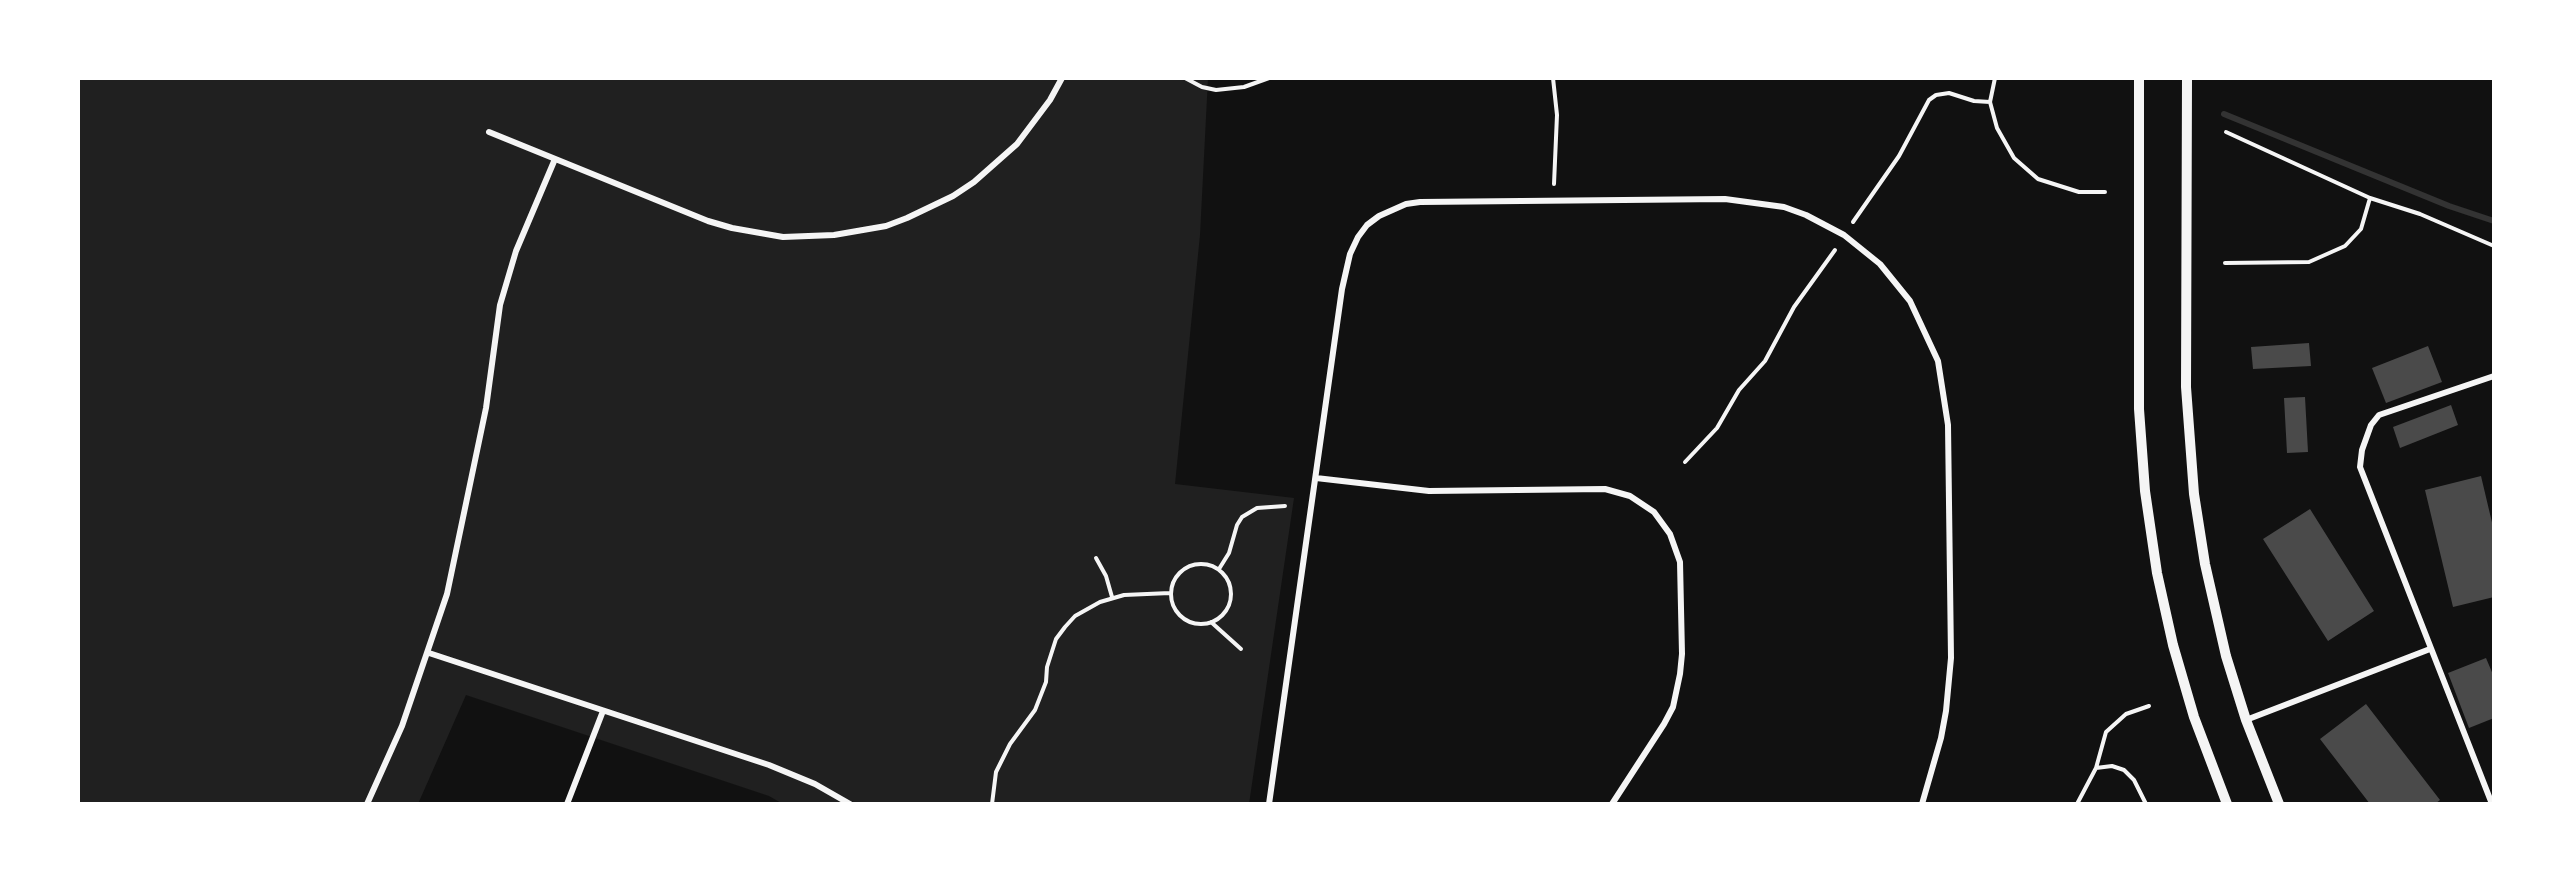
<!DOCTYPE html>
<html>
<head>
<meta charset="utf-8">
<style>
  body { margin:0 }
  #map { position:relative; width:2572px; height:882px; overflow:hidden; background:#111; font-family:"Alegreya Sans",sans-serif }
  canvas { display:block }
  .frame { position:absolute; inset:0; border:80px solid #fff; pointer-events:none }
</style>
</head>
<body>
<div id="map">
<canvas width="2572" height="882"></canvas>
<div class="frame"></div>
</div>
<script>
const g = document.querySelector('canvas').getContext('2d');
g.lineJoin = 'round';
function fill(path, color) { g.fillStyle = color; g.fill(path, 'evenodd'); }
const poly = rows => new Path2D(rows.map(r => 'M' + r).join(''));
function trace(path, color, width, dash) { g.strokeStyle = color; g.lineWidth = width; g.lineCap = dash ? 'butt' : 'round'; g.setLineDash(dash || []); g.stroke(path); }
fill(poly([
  [78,78,1208,78,1200,235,1175,484,1294,498,1249,804,783,804,769,796,466,695,418,804,78,804]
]), '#202020');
trace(poly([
  [2224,114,2449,206,2494,221]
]), '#333', 6);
fill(poly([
  [2309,343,2311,366,2253,369,2251,347],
  [2428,346,2442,382,2386,403,2372,368],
  [2305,397,2308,452,2287,453,2284,398],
  [2451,405,2458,425,2400,448,2393,427],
  [2481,476,2494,531,2494,597,2453,607,2425,490],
  [2310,509,2374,611,2328,641,2263,539],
  [2486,658,2494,677,2494,718,2469,728,2448,673],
  [2366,704,2440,800,2435,804,2370,804,2320,739]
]), '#4a4a4a');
trace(poly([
  [1185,78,1202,87,1216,90,1244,87,1269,78],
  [1553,78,1557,115,1554,184],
  [1995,78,1990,102,1997,128,2014,158,2038,179,2079,192,2105,192],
  [2226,132,2370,198,2420,214,2494,246],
  [1853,222,1899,156,1929,100,1936,95,1949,93,1974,101,1990,102],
  [2225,263,2309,262,2345,246,2361,229,2370,198],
  [1685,462,1717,428,1739,390,1765,361,1794,307,1835,250],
  [1096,558,1106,576,1112,597],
  '1171 594a30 30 0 1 1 60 0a30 30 0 1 1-60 0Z',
  [1219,569,1229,553,1237,525,1242,517,1257,508,1285,506],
  [1211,622,1241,649],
  [2096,768,2112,766,2124,770,2134,780,2146,804],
  [992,804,996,772,1010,744,1035,710,1046,682,1047,667,1056,639,1065,627,1075,616,1100,602,1124,595,1170,593],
  [2077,804,2096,768,2106,732,2126,714,2149,706]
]), '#f5f5f5', 4);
trace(poly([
  [489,132,708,221,732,228,783,237,834,235,886,226,907,218,953,196,974,182,1017,144,1050,100,1062,78],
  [1316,478,1429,491,1605,489,1630,496,1654,512,1670,534,1680,562,1682,654,1680,674,1673,707,1664,724,1612,804],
  [429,653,769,765,815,784,850,804],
  [2246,720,2430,649],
  [367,804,402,726,447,594,486,408,500,305,516,251,555,159],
  [567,804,603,711],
  [1269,804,1342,289,1350,254,1358,237,1367,225,1379,216,1406,204,1420,202,1725,199,1784,207,1806,215,1844,235,1880,264,1910,301,1938,361,1948,425,1951,658,1946,711,1941,738,1922,804],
  [2492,804,2360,467,2362,450,2371,425,2379,415,2494,376]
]), '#f5f5f5', 6);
trace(poly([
  [2139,78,2139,409,2145,491,2157,573,2173,645,2194,717,2227,804],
  [2187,78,2186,387,2194,494,2205,564,2226,656,2246,720,2279,804]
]), '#f5f5f5', 10);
</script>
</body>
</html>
